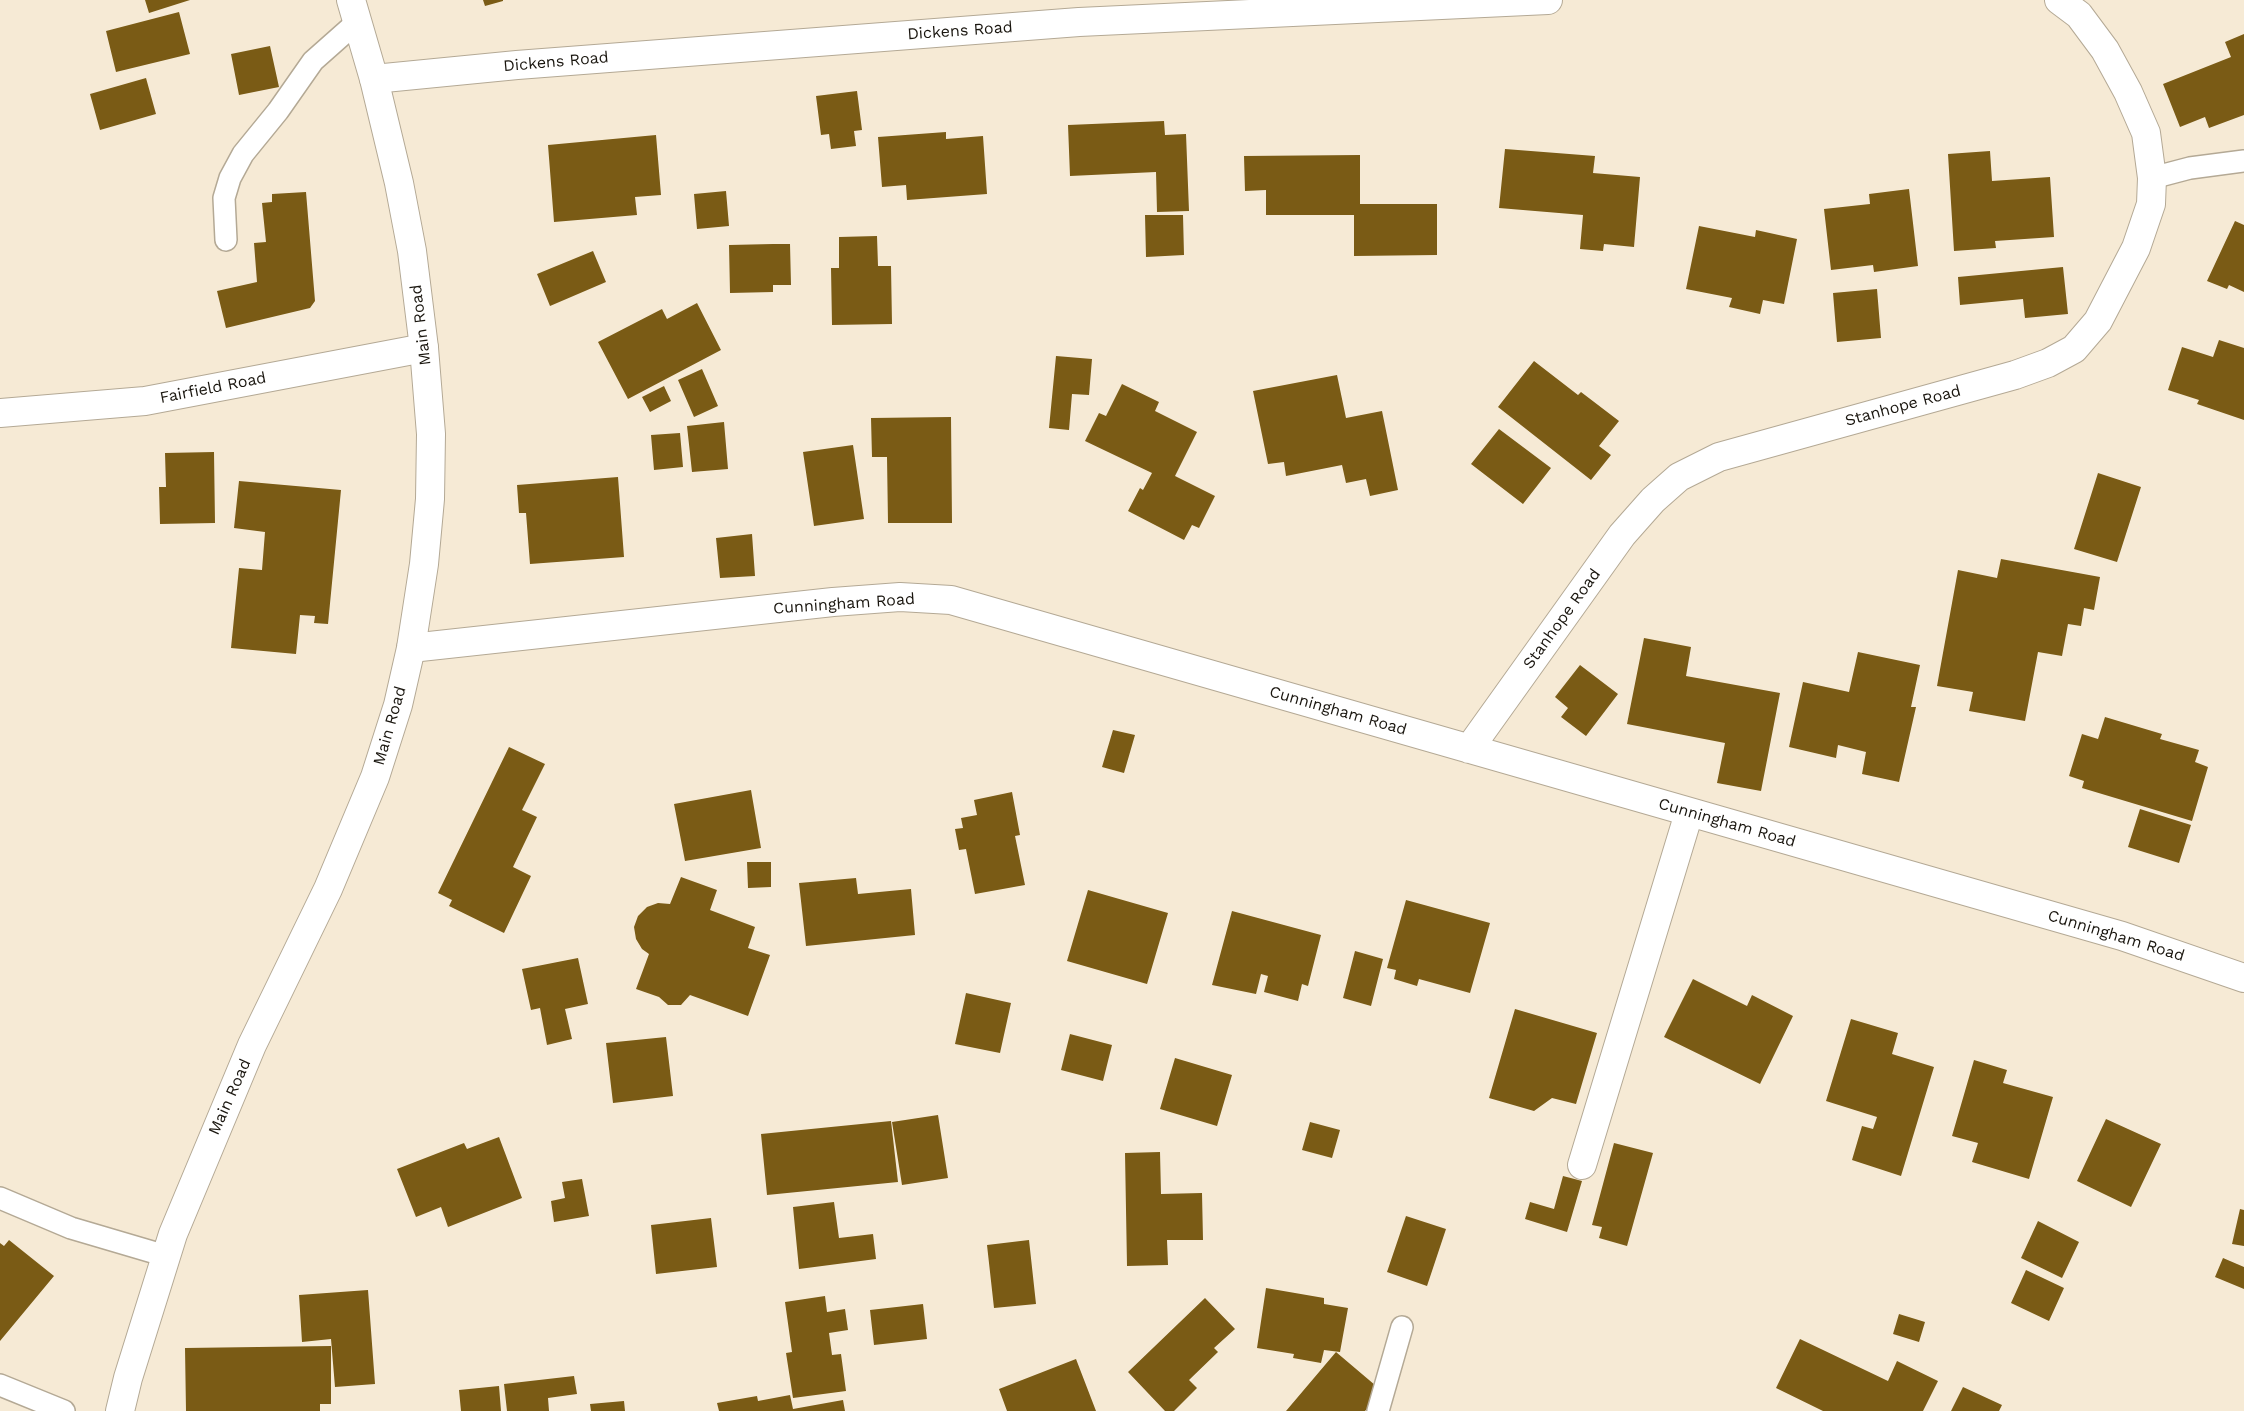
<!DOCTYPE html>
<html>
<head>
<meta charset="utf-8">
<style>
  body { margin:0 }
  canvas { display:block; background:#f6ead5 }
</style>
</head>
<body>
<canvas width="2244" height="1411"></canvas>
<script>
const g = document.querySelector('canvas').getContext('2d');
g.lineJoin = 'round';
function fill(path, color) { g.fillStyle = color; g.fill(path, 'evenodd'); }
const poly = rows => new Path2D(rows.map(r => 'M' + r).join(''));
function trace(path, color, width, dash) { g.strokeStyle = color; g.lineWidth = width; g.lineCap = dash ? 'butt' : 'round'; g.setLineDash(dash || []); g.stroke(path); }
function drawText(font, color, halo, rows, align = 'center') {
  g.font = font + ' "Work Sans",sans-serif'; g.lineWidth = 5; g.setLineDash([]); g.textBaseline = 'middle'; g.strokeStyle = halo; g.fillStyle = color; for (const [text, x, y, turn = 0] of rows) {
    g.save(); g.translate(x, y); g.rotate((+turn || 0) * Math.PI / 180); g.textAlign = isNaN(turn) ? turn : align; if (halo) g.strokeText(text, 0, 0); g.fillText(text, 0, 0); g.restore();
  }
}
fill(poly([
  [145,0,190,0,149,13],
  [483,0,503,0,503,1,485,6],
  [179,12,190,54,116,72,106,31],
  [2244,34,2244,115,2209,128,2205,117,2180,127,2163,84,2231,57,2225,42],
  [270,46,279,87,239,95,231,54],
  [146,78,156,114,100,130,90,94],
  [857,91,862,130,854,131,856,146,831,149,829,134,821,135,816,96],
  [1164,121,1165,135,1186,134,1189,211,1157,212,1156,172,1070,176,1068,125],
  [946,132,946,139,983,136,987,194,907,200,906,185,882,187,878,137],
  [656,135,661,195,635,197,637,215,554,222,548,145],
  [1505,149,1595,156,1593,173,1640,177,1634,247,1604,244,1603,251,1580,249,1583,215,1499,208],
  [1990,151,1992,181,2050,177,2054,237,1995,241,1996,248,1954,251,1948,154],
  [1360,155,1360,204,1437,204,1437,255,1354,256,1354,215,1266,215,1266,190,1245,191,1244,156],
  [1909,189,1918,266,1874,272,1873,265,1831,270,1824,209,1870,204,1869,194],
  [726,191,729,226,697,229,694,194],
  [306,192,315,301,310,308,226,328,217,291,257,282,254,243,266,242,262,203,272,202,272,194],
  [1145,215,1183,215,1184,255,1146,257],
  [2235,221,2244,225,2244,292,2229,285,2227,289,2207,281],
  [1699,226,1755,237,1756,230,1797,239,1784,304,1763,300,1760,314,1729,307,1732,298,1686,289],
  [877,236,878,266,891,266,892,324,832,325,831,268,839,268,839,237],
  [773,244,790,244,791,285,773,285,773,292,730,293,729,245],
  [593,251,606,282,550,306,537,274],
  [2063,267,2068,314,2025,318,2023,299,1960,305,1958,277],
  [1877,289,1881,338,1837,342,1833,293],
  [697,303,721,350,628,399,598,342,662,309,667,319],
  [2219,340,2244,348,2244,420,2197,404,2199,400,2168,390,2182,347,2213,357],
  [1056,356,1092,359,1089,395,1072,394,1069,430,1049,428],
  [1534,361,1578,395,1581,392,1619,421,1599,446,1611,455,1591,480,1498,407],
  [702,369,718,406,694,417,678,380],
  [1337,375,1346,418,1382,411,1398,490,1370,496,1366,479,1346,483,1342,465,1286,476,1284,462,1268,464,1253,391],
  [1122,384,1159,402,1155,411,1197,432,1175,476,1215,496,1199,528,1192,525,1184,540,1128,511,1140,488,1143,490,1152,473,1085,441,1099,413,1106,416],
  [664,386,671,401,650,412,642,397],
  [951,417,952,523,888,523,887,457,872,457,871,418],
  [724,422,728,469,692,472,687,426],
  [1499,429,1551,468,1523,504,1471,464],
  [680,433,683,467,654,470,651,435],
  [853,445,864,519,814,526,803,452],
  [214,452,215,523,160,524,159,487,166,487,165,453],
  [2098,473,2141,487,2117,562,2074,549],
  [618,477,624,557,530,564,526,513,519,513,517,485],
  [239,481,341,490,328,624,314,623,315,616,300,615,296,654,231,648,239,568,262,570,265,532,234,528],
  [752,534,755,576,720,578,716,538],
  [2001,559,2100,577,2094,610,2084,608,2081,626,2068,624,2062,656,2038,652,2025,721,1969,711,1973,692,1937,686,1958,570,1997,578],
  [1644,638,1691,647,1686,676,1780,693,1761,791,1717,783,1725,743,1627,724],
  [1858,652,1920,665,1911,707,1916,707,1899,782,1862,774,1866,752,1838,745,1836,758,1789,747,1803,682,1849,692],
  [1580,665,1618,694,1586,736,1561,717,1568,708,1555,697],
  [2105,717,2162,734,2160,739,2199,750,2195,762,2208,767,2192,821,2082,788,2084,781,2069,776,2082,734,2098,739],
  [1113,730,1135,735,1124,773,1102,767],
  [509,747,545,764,522,810,537,817,513,867,531,876,504,933,449,906,452,900,438,893],
  [751,790,761,848,685,861,674,804],
  [1012,792,1020,835,1015,836,1025,885,975,894,966,849,959,850,955,829,963,828,961,818,977,815,974,800],
  [2140,809,2191,825,2179,863,2128,847],
  [747,862,771,862,771,887,748,888],
  [681,877,717,890,710,910,755,927,748,948,770,955,748,1016,690,995,681,1005,668,1005,659,997,636,989,649,954,642,949,636,939,634,927,638,916,647,907,658,903,670,904],
  [856,878,858,894,911,889,915,935,806,946,799,883],
  [1088,890,1168,913,1147,984,1067,961],
  [1406,900,1490,923,1470,993,1419,979,1417,986,1394,979,1396,970,1387,968],
  [1232,911,1321,935,1308,986,1302,984,1298,1001,1264,992,1268,976,1261,974,1256,994,1212,985],
  [1355,951,1383,959,1371,1006,1343,998],
  [578,958,588,1004,565,1009,572,1039,547,1045,540,1008,531,1010,522,969],
  [1693,979,1747,1006,1752,995,1793,1016,1760,1084,1664,1037],
  [966,993,1011,1003,1000,1053,955,1044],
  [1515,1009,1597,1033,1576,1104,1552,1098,1534,1111,1489,1098],
  [1851,1019,1898,1033,1892,1054,1934,1067,1901,1176,1852,1160,1862,1126,1873,1129,1877,1117,1826,1101],
  [1070,1034,1112,1045,1103,1081,1061,1070],
  [666,1037,673,1096,613,1103,606,1043],
  [1175,1058,1232,1075,1217,1126,1160,1109],
  [1974,1060,2007,1070,2003,1083,2053,1097,2029,1179,1972,1162,1978,1143,1952,1136],
  [938,1115,948,1178,902,1185,892,1122],
  [2106,1119,2161,1144,2131,1207,2077,1181],
  [891,1121,898,1182,767,1195,761,1134],
  [1310,1122,1340,1130,1332,1158,1302,1150],
  [499,1137,522,1198,448,1227,441,1207,416,1217,397,1169,464,1143,467,1149],
  [1614,1143,1653,1153,1627,1246,1599,1238,1602,1227,1592,1225],
  [1160,1152,1161,1194,1202,1193,1203,1240,1167,1240,1168,1265,1127,1266,1125,1153],
  [1563,1176,1582,1181,1567,1232,1525,1219,1530,1202,1554,1209],
  [582,1179,589,1216,554,1222,551,1201,565,1198,562,1182],
  [834,1202,839,1238,873,1234,876,1259,799,1269,793,1207],
  [2240,1209,2244,1210,2244,1246,2232,1244],
  [1406,1216,1446,1229,1427,1286,1387,1272],
  [711,1218,717,1267,656,1274,651,1225],
  [2038,1221,2079,1242,2062,1278,2021,1258],
  [9,1240,54,1276,0,1341,0,1243,4,1246],
  [1029,1240,1036,1304,994,1308,987,1245],
  [2223,1258,2244,1267,2244,1289,2215,1277],
  [2026,1270,2064,1288,2049,1321,2011,1303],
  [1266,1288,1324,1298,1324,1304,1348,1308,1340,1352,1324,1350,1321,1363,1293,1358,1294,1354,1257,1348],
  [368,1290,375,1384,335,1387,331,1339,302,1342,299,1295],
  [825,1296,827,1312,845,1309,848,1330,829,1333,832,1355,841,1354,846,1391,793,1398,786,1353,792,1352,785,1302],
  [1205,1298,1235,1329,1214,1348,1218,1352,1189,1380,1197,1388,1174,1411,1165,1411,1128,1372],
  [923,1304,927,1339,874,1345,870,1310],
  [1899,1314,1925,1322,1919,1342,1893,1334],
  [1800,1339,1888,1381,1897,1361,1938,1381,1923,1411,1823,1411,1776,1388],
  [331,1346,331,1404,320,1404,320,1411,186,1411,185,1348],
  [1336,1352,1382,1391,1365,1411,1286,1411],
  [1076,1359,1096,1411,1007,1411,999,1389],
  [574,1376,577,1394,548,1398,549,1411,507,1411,504,1384],
  [499,1386,501,1411,461,1411,459,1390],
  [1963,1387,2002,1405,1999,1411,1951,1411],
  [790,1395,793,1409,843,1400,845,1411,719,1411,717,1403,757,1396,758,1401],
  [624,1401,625,1411,591,1411,590,1404]
]), '#7a5b15');
const service = poly([
  [2152,178,2190,168,2244,161],
  [226,240,224,198,230,178,243,154,278,111,313,61,357,22],
  [0,1198,71,1228,166,1256],
  [0,1385,64,1411],
  [1378,1411,1402,1327]
]);
const minor = poly([
  [374,79,517,65,1079,22,1548,0],
  [0,413,145,401,424,348],
  [411,648,833,602,900,597,951,600,2122,936,2244,978],
  [1469,749,1622,535,1653,500,1679,477,1719,457,2015,375,2048,363,2074,349,2098,321,2136,248,2151,204,2152,178,2146,133,2128,92,2105,50,2079,15,2059,0],
  [1582,1165,1689,813]
]);
const secondary = poly([
  [120,1411,128,1378,173,1234,252,1045,328,889,375,777,398,705,411,648,424,564,430,499,431,434,424,348,412,251,399,183,374,79,351,0]
]);
trace(service, '#b4a995', 24);
trace(minor, '#b4a995', 30);
trace(secondary, '#b4a995', 30);
trace(service, '#fff', 21);
trace(minor, '#fff', 28);
trace(secondary, '#fff', 28);
drawText('16px', '#19150e', '#fff', [
  ["Dickens Road",960,31,-4],
  ["Dickens Road",556,62,-5],
  ["Main Road",421,325,-97],
  ["Fairfield Road",213,388,-11],
  ["Stanhope Road",1903,406,-15],
  ["Cunningham Road",844,604,-4],
  ["Stanhope Road",1562,619,-54],
  ["Cunningham Road",1338,711,16],
  ["Main Road",390,726,-74],
  ["Cunningham Road",1727,823,16],
  ["Cunningham Road",2116,936,17],
  ["Main Road",230,1097,-66]
]);
</script>
</body>
</html>
